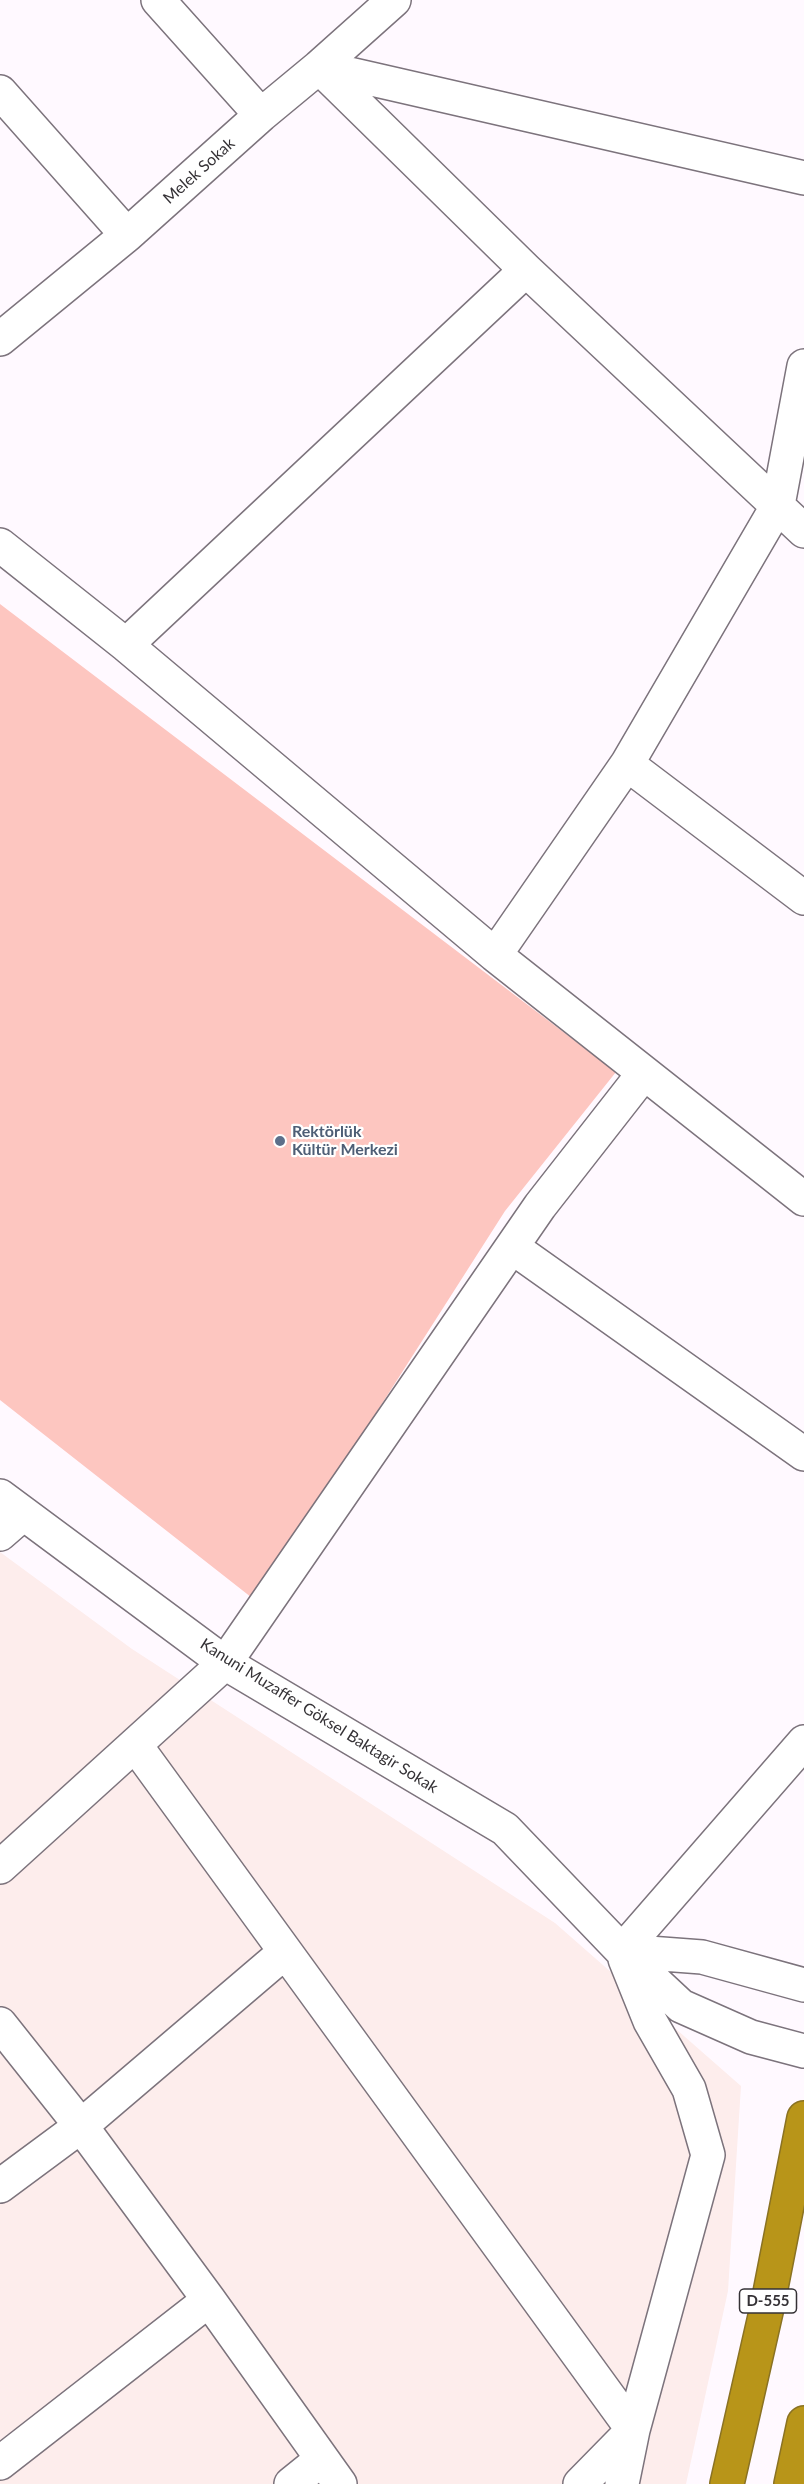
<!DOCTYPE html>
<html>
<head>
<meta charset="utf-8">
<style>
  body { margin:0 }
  canvas { display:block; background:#fff9ff }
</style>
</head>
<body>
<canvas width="804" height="2484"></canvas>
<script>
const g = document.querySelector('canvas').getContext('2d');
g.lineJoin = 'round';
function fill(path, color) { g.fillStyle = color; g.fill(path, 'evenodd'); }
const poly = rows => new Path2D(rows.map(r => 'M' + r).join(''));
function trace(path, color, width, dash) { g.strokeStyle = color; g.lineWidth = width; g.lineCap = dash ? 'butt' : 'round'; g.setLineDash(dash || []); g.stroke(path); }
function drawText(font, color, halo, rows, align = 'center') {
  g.font = font + ' Lato,sans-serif'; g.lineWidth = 4.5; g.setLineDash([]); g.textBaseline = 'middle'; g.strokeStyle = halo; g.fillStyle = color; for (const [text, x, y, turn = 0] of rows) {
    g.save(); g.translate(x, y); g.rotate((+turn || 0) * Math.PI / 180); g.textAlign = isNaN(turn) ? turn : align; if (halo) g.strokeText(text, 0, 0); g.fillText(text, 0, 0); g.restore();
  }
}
fill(poly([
  [0,1552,132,1649,555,1923,741,2086,728,2291,686,2484,0,2484]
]), '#fdedec');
fill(poly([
  [0,604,616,1072,505,1211,256,1601,0,1400]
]), '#fdc6c0');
const minor = poly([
  [158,0,261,115],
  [319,67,526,270,804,531],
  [319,67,804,178],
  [0,92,127,235],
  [0,339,127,235,261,115,319,67,394,0],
  [0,545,126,645,495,955,627,764,778,505,804,366],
  [126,645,526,270],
  [627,764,804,898],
  [495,955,804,1199],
  [512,1247,804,1454],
  [0,1496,225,1663,505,1829,622,1951,681,2006,751,2037,804,2051],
  [0,1534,23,1514],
  [136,1746,633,2430,580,2484],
  [0,1867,225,1663,540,1206,644,1073],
  [622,1951,804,1742],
  [622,1951,702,1957,804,1985],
  [0,2024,81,2126,209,2300,340,2484],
  [0,2186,81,2126,285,1952],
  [0,2463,209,2300],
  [291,2484,322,2459],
  [622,2484,633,2430,708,2155,689,2089,650,2021,625,1959]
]);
const highway = poly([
  [727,2484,768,2303,804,2118],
  [791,2484,804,2423]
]);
trace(minor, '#7c737c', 36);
trace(highway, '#8a7223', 36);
trace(minor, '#fff', 33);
trace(highway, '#b89519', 33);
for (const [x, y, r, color] of [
  [280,1141,6,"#5c6f8a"]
]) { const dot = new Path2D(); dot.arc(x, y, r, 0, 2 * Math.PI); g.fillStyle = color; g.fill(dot); trace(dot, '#fff', 2); }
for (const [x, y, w] of [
  [768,2301,57]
]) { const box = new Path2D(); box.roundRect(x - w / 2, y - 12, w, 24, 4.5); g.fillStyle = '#fff'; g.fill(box); trace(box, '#353236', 1.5); }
drawText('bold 15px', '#353236', null, [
  ["D-555",768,2301]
]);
drawText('16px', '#353236', '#fff', [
  ["Melek Sokak",199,171,-42],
  ["Kanuni Muzaffer Göksel Baktagir Sokak",319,1716,32]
]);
drawText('bold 16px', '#4e5e75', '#fff', [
  ["Rektörlük",292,1132],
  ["Kültür Merkezi",292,1150]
], 'left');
</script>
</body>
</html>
